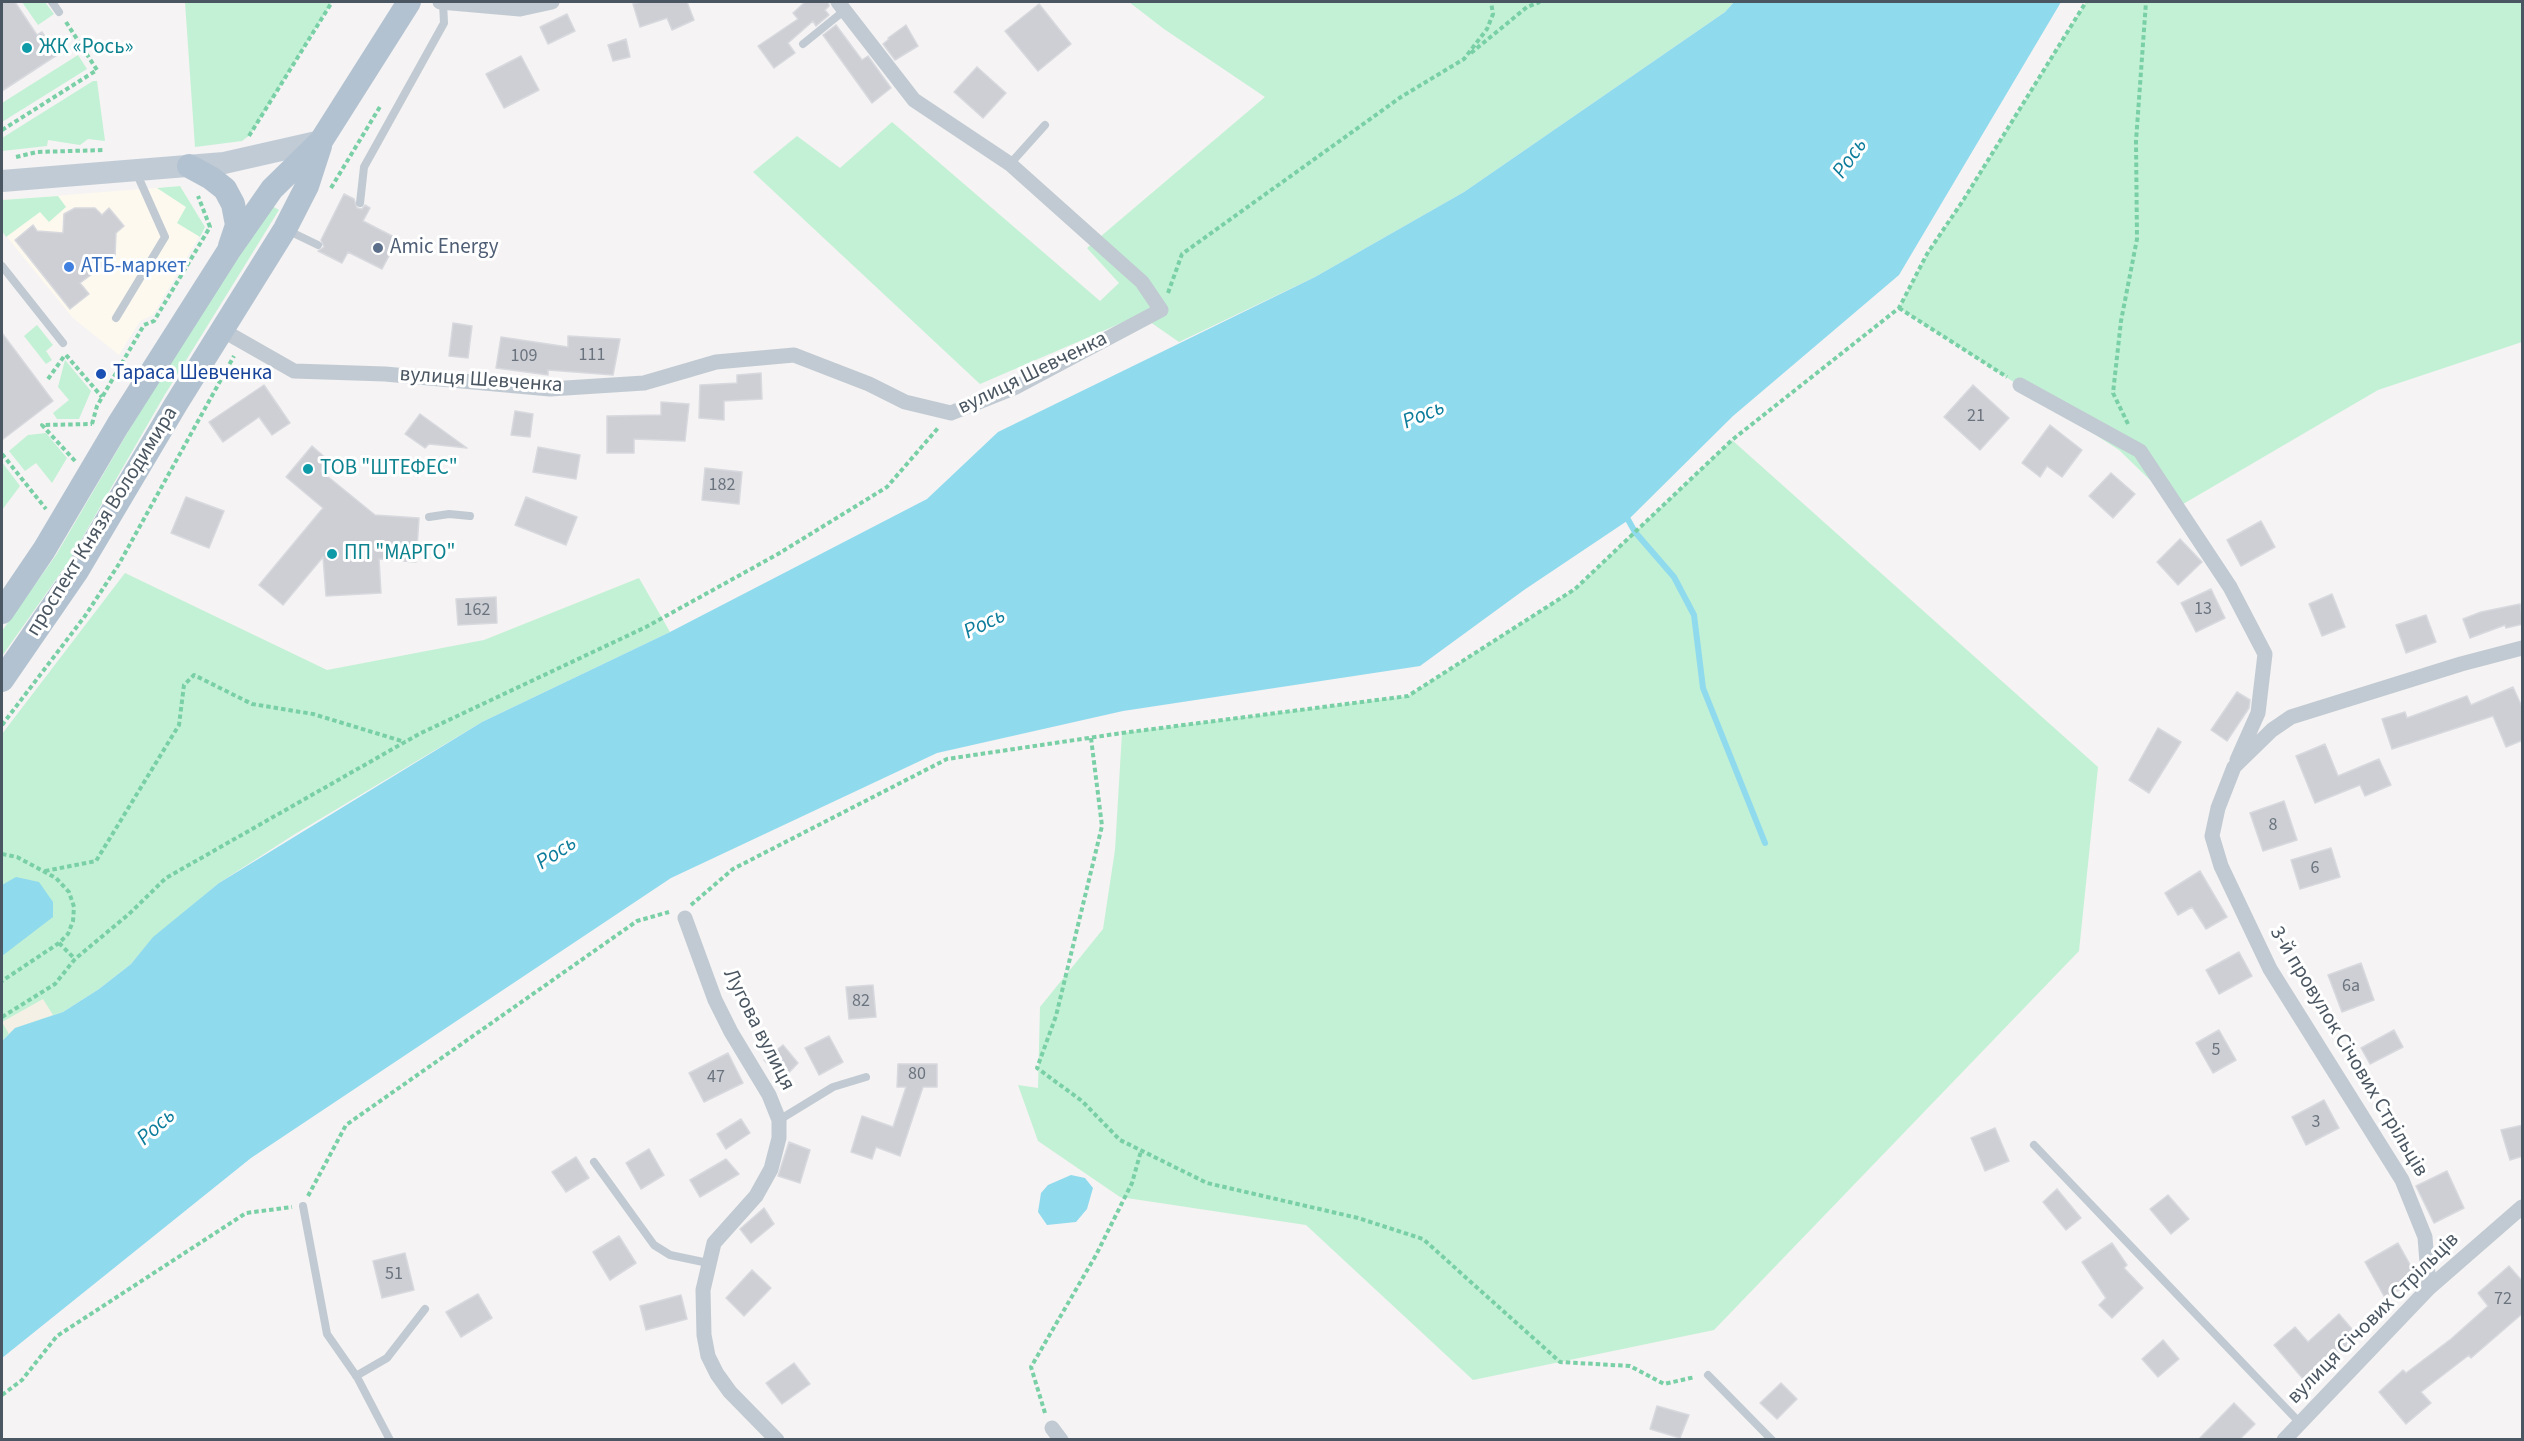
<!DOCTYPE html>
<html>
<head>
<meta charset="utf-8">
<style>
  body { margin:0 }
  #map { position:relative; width:2524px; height:1441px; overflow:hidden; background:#f5f3f3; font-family:"Source Sans 3",sans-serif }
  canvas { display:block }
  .frame { position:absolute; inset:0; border:3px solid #4a5661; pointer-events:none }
</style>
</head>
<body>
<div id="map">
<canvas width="2524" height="1441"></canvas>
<div class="frame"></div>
</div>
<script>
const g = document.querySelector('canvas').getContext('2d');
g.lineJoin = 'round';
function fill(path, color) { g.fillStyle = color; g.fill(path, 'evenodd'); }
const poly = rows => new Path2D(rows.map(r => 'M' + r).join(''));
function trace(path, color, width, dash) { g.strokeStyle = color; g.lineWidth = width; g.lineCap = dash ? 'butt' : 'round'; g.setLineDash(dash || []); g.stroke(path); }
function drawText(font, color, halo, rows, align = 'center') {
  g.font = font + ' "Source Sans 3",sans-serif'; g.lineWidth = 6; g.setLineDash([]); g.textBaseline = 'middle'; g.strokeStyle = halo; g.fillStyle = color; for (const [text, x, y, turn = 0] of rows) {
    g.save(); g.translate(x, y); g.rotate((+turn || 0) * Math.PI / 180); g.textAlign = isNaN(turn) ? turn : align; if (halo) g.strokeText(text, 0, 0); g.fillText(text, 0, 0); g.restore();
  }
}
fill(poly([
  [180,186,205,227,153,315,140,321,119,355,73,318,2,231,2,200]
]), '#fdf9ef');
fill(poly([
  [22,2,45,2,54,14,38,25],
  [185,2,332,2,250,135,242,141,195,147],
  [1129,2,1734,2,1725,12,1464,192,1315,277,1179,342,1140,315,980,384,753,172,797,136,840,168,892,122,1100,301,1119,283,1087,248,1265,97,1164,29],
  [2086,2,2522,2,2522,342,2378,390,2178,507,2119,450,1899,308,1927,254,1964,199],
  [78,55,87,69,2,122,2,103],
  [93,81,97,81,105,141,88,139,80,145,48,140,47,146,2,151,2,138],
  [180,186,205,227,200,237,177,223,186,207,157,188],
  [58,196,66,207,49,222,40,212,6,237,2,231,2,200],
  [272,206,279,210,164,396,69,561,2,656,2,631,56,555,153,389],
  [37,325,53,345,46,351,52,360,46,364,24,336],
  [65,360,91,391,79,419,57,419,53,413,69,400,58,387],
  [46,433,67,458,52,483,36,463,25,471,9,451,28,435],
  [1732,440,2098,767,2079,951,1714,1330,1473,1380,1306,1225,1120,1197,1038,1141,1018,1085,1038,1088,1040,1007,1103,929,1115,850,1122,733,1408,696,1575,589],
  [2,462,20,486,2,510],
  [125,573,327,670,484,640,639,578,670,632,482,722,295,834,219,883,154,937,131,964,99,989,63,1012,15,1028,2,1041,2,734]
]), '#c3f1d5');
fill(poly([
  [43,999,53,1015,15,1028,9,1034,2,1022]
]), '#f5f0e5');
fill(poly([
  [1734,2,2061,2,1899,275,1733,416,1627,521,1524,590,1420,666,1123,711,937,753,671,878,251,1158,2,1358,2,1041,15,1028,63,1012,99,989,131,964,153,937,219,883,482,722,670,632,927,499,998,432,1315,277,1464,192,1725,12],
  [16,877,39,882,53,902,53,917,2,956,2,885],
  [1071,1175,1085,1178,1093,1188,1087,1209,1076,1222,1047,1225,1038,1212,1041,1193,1048,1185]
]), '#90daee');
trace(poly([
  [1626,516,1635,532,1674,577,1694,615,1703,688,1765,843]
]), '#90daee', 6);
const building = poly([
  [2,2,15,2,37,35,42,32,57,55,2,91,2,2],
  [642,2,687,2,694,20,672,30,667,18,640,27,633,4,642,2],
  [805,2,828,2,829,6,825,10,829,15,816,26,813,21,788,43,795,53,774,68,758,46,798,19,793,13,805,2],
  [1039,4,1071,44,1038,71,1005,31,1039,4],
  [567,14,575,31,548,44,540,27,567,14],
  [836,25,862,60,868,56,891,88,872,103,823,35,836,25],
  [906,25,918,46,895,60,883,44,889,39,888,38,906,25],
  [626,39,630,57,613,61,608,45,626,39],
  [521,56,539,90,504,108,486,74,521,56],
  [977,67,1006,93,983,118,954,92,977,67],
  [344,194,354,199,357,208,362,209,365,205,370,208,363,221,398,239,382,269,348,252,342,263,318,251,324,247,321,240,344,194],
  [75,208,95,208,102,215,109,208,124,226,116,233,115,257,80,283,89,294,70,309,15,240,33,225,37,231,63,233,64,214,75,208],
  [453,323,472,326,468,358,449,356,453,323],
  [2,333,53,401,2,440,2,333],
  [568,336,620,339,613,375,548,370,548,375,496,368,501,337,568,347,568,336],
  [761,373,762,399,724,401,724,420,699,418,700,385,737,383,737,375,761,373],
  [264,385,290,423,272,435,259,417,223,442,209,422,264,385],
  [1973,385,2009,418,1980,450,1944,417,1973,385],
  [661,402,689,404,685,441,634,439,634,453,607,453,607,416,661,415,661,402],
  [515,411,533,414,530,437,511,435,515,411],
  [420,414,467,448,429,444,425,448,405,434,420,414],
  [2050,425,2082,450,2062,477,2047,466,2040,477,2022,463,2050,425],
  [312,446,329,461,321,471,375,515,419,518,416,562,379,559,381,593,326,596,323,557,283,605,259,585,323,508,286,477,312,446],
  [538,447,580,455,576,479,533,472,538,447],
  [705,468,742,472,739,504,702,500,705,468],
  [2111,473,2135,494,2113,518,2089,496,2111,473],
  [186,497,224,511,209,548,171,533,186,497],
  [526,497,577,517,566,545,515,525,526,497],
  [2261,521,2275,547,2241,566,2227,540,2261,521],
  [2180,539,2202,562,2178,585,2157,562,2180,539],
  [2211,589,2225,618,2196,632,2181,603,2211,589],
  [2332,594,2345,627,2322,636,2309,604,2332,594],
  [496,597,497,623,458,625,456,599,496,597],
  [2520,604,2523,624,2506,628,2505,625,2470,638,2463,619,2481,612,2520,604],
  [2426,615,2436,642,2406,653,2396,625,2426,615],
  [2513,687,2523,709,2523,740,2506,747,2493,716,2392,749,2382,719,2405,712,2407,718,2467,696,2471,705,2513,687],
  [2237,692,2250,700,2249,708,2227,741,2211,730,2237,692],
  [2158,728,2181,742,2149,793,2129,780,2158,728],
  [2325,744,2338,776,2379,759,2391,785,2365,796,2360,785,2315,803,2296,756,2325,744],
  [2284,801,2297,840,2263,851,2250,813,2284,801],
  [2331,848,2340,877,2300,889,2291,860,2331,848],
  [2200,871,2227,917,2206,929,2192,907,2178,915,2165,893,2200,871],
  [2239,952,2252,976,2219,994,2206,970,2239,952],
  [2361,963,2374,1000,2342,1012,2328,975,2361,963],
  [873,985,876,1017,849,1019,846,987,873,985],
  [2219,1030,2236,1060,2213,1073,2196,1043,2219,1030],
  [2394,1030,2403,1047,2370,1064,2361,1048,2394,1030],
  [829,1036,843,1062,819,1075,805,1048,829,1036],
  [783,1045,798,1063,782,1080,764,1060,783,1045],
  [728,1053,743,1083,704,1102,689,1073,728,1053],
  [898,1064,937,1064,937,1087,923,1087,900,1156,876,1147,872,1159,851,1152,862,1116,893,1127,906,1087,897,1087,898,1064],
  [2324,1100,2339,1128,2306,1145,2292,1117,2324,1100],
  [741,1119,750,1133,726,1149,717,1134,741,1119],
  [2523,1125,2523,1156,2510,1160,2501,1130,2523,1125],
  [1995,1128,2009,1161,1985,1171,1971,1138,1995,1128],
  [789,1142,810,1150,800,1183,778,1176,789,1142],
  [649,1149,664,1175,641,1189,626,1163,649,1149],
  [576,1157,589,1178,566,1192,552,1172,576,1157],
  [726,1159,739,1174,700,1197,690,1180,726,1159],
  [2447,1171,2464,1208,2434,1223,2416,1186,2447,1171],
  [2057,1189,2081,1218,2066,1230,2043,1202,2057,1189],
  [2168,1195,2189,1219,2171,1234,2150,1209,2168,1195],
  [764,1208,774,1224,751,1243,740,1229,764,1208],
  [619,1236,636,1263,610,1280,593,1252,619,1236],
  [2112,1243,2127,1265,2124,1268,2143,1288,2112,1318,2099,1305,2106,1298,2082,1262,2112,1243],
  [2398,1243,2418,1279,2385,1298,2365,1262,2398,1243],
  [405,1253,414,1290,382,1298,373,1261,405,1253],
  [2509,1266,2523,1282,2523,1313,2471,1358,2469,1355,2421,1392,2431,1403,2406,1424,2379,1392,2403,1370,2406,1373,2451,1339,2488,1306,2478,1293,2509,1266],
  [752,1270,771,1288,744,1316,726,1298,752,1270],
  [478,1294,492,1318,461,1337,446,1312,478,1294],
  [681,1295,687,1319,646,1330,640,1306,681,1295],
  [2339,1314,2358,1336,2326,1364,2331,1370,2310,1387,2274,1345,2295,1327,2308,1342,2339,1314],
  [2163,1340,2179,1359,2158,1377,2142,1359,2163,1340],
  [794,1363,810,1384,782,1404,766,1383,794,1363],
  [1781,1383,1797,1399,1777,1419,1760,1403,1781,1383],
  [2234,1403,2255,1424,2239,1440,2198,1440,2234,1403],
  [1657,1406,1689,1415,1680,1438,1650,1429,1657,1406]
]);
fill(building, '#cdcfd5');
trace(building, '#d7d9de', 1.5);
trace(poly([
  [1471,53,1527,7,1540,2],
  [2,130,97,70,66,22],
  [249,136,332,2],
  [16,157,37,152,104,150],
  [331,188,381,105],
  [1168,293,1182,254,1401,97,1464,59,1487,29,1493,14,1491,2],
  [1899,308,2007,377],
  [66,355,102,397],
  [48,379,65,355],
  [92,424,97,406,144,325,154,321,210,227,198,196],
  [2128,424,2113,393,2121,321,2137,239,2136,141,2146,2],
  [2,454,46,509],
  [75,461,42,425,92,424],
  [2,725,85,616,119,564,234,356],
  [1091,738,1102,826,1056,1016,1037,1068,1082,1101,1120,1140,1207,1183,1358,1218,1423,1239,1560,1362,1630,1366,1664,1384,1695,1377],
  [2,854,17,857,56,878,69,892,74,907,73,921,68,934,59,943,2,981],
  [45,871,96,861,179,725,184,685,194,675,252,704,313,714,405,742],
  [691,905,733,869,947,759,1122,733,1408,696,1575,589,1732,440,1899,308,1927,254,1964,199,2086,2],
  [59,943,75,959],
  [2,1017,55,984,75,959,129,914,166,878,419,734,646,627,778,554,887,487,938,428],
  [308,1196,346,1125,637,921,669,912],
  [2,1395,22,1380,57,1336,246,1213,292,1207],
  [1045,1413,1031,1367,1096,1255,1132,1183,1141,1151]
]), '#7ad0a6', 4, [4.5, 3]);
trace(poly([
  [52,2,59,12],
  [803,44,845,10],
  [1010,164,1045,125],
  [360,203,364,167,444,23,443,3],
  [289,231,318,245],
  [2,266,63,343],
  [116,318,165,237,136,172],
  [429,517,449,514,470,516],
  [779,1120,833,1087,866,1077],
  [2034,1145,2300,1423],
  [594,1162,654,1245,670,1255,708,1263],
  [303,1206,327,1334,357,1377,390,1440],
  [1708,1375,1772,1440],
  [356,1376,387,1358,425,1309]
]), '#c1cad2', 8);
trace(poly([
  [440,2,520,9,552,2],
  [222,330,294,371,385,374,550,389,644,383,716,362,794,355,869,384,905,402,951,413,1016,387,1161,310,1142,282,1010,164,914,100,838,2],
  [2020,385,2140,451,2230,587,2265,654,2258,713,2237,760],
  [685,918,715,1000,731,1032,769,1095,779,1120,779,1138,771,1169,756,1196,714,1243,703,1290,704,1335,708,1356,717,1374,730,1392,777,1440],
  [2429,1288,2425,1237,2402,1180,2270,969,2221,866,2212,836,2218,808,2234,767,2272,730,2291,717,2461,664,2522,648],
  [1052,1428,1061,1440],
  [2284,1440,2429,1288,2522,1207]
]), '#c1cad2', 15);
trace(poly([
  [2,181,224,163,321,141]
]), '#c1cbd6', 22);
trace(poly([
  [189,166,211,178,225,189,233,204,237,225,230,246],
  [2,612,44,550,118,425,228,252,272,189,321,141,409,2],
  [2,680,77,571,176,404,285,229,307,186,320,146]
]), '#b3c2d1', 24);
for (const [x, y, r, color] of [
  [27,48,6,"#0f9aa8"],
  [378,248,6,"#5c6f8a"],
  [69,267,6,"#3f7fe0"],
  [101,374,6,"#1a4fb4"],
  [308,469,6,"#0f9aa8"],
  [332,554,6,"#0f9aa8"]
]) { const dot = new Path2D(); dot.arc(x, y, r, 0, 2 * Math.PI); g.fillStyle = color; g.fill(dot); trace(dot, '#fff', 2); }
drawText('18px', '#6b747e', null, [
  ["111",592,356],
  ["109",524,357],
  ["21",1976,417],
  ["182",722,486],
  ["13",2203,610],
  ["162",477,611],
  ["8",2273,826],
  ["6",2315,869],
  ["6а",2351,987],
  ["82",861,1002],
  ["5",2216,1051],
  ["80",917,1075],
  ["47",716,1078],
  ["3",2316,1123],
  ["51",394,1275],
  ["72",2503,1300]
]);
drawText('21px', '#0d838f', '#fff', [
  ["ЖК «Рось»",39,48],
  ["ТОВ \"ШТЕФЕС\"",320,469],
  ["ПП \"МАРГО\"",344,554]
], 'left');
drawText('21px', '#4e5e75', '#fff', [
  ["Amic Energy",390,248]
], 'left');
drawText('21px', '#366cbe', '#fff', [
  ["АТБ-маркет",81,267]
], 'left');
drawText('21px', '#164399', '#fff', [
  ["Тараса Шевченка",113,374]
], 'left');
drawText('21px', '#4a5661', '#fff', [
  ["вулиця Шевченка",1033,374,-26],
  ["вулиця Шевченка",481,381,4],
  ["проспект Князя Володимира",103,522,-58],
  ["Лугова вулиця",758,1030,63],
  ["3-й провулок Січових Стрільців",2348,1052,59],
  ["вулиця Січових Стрільців",2374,1319,-45]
]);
drawText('italic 22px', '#0c7c9b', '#fff', [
  ["Рось",1851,159,-55],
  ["Рось",1424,416,-23],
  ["Рось",985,625,-26],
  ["Рось",557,854,-33],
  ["Рось",157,1128,-42]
]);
</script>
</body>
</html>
